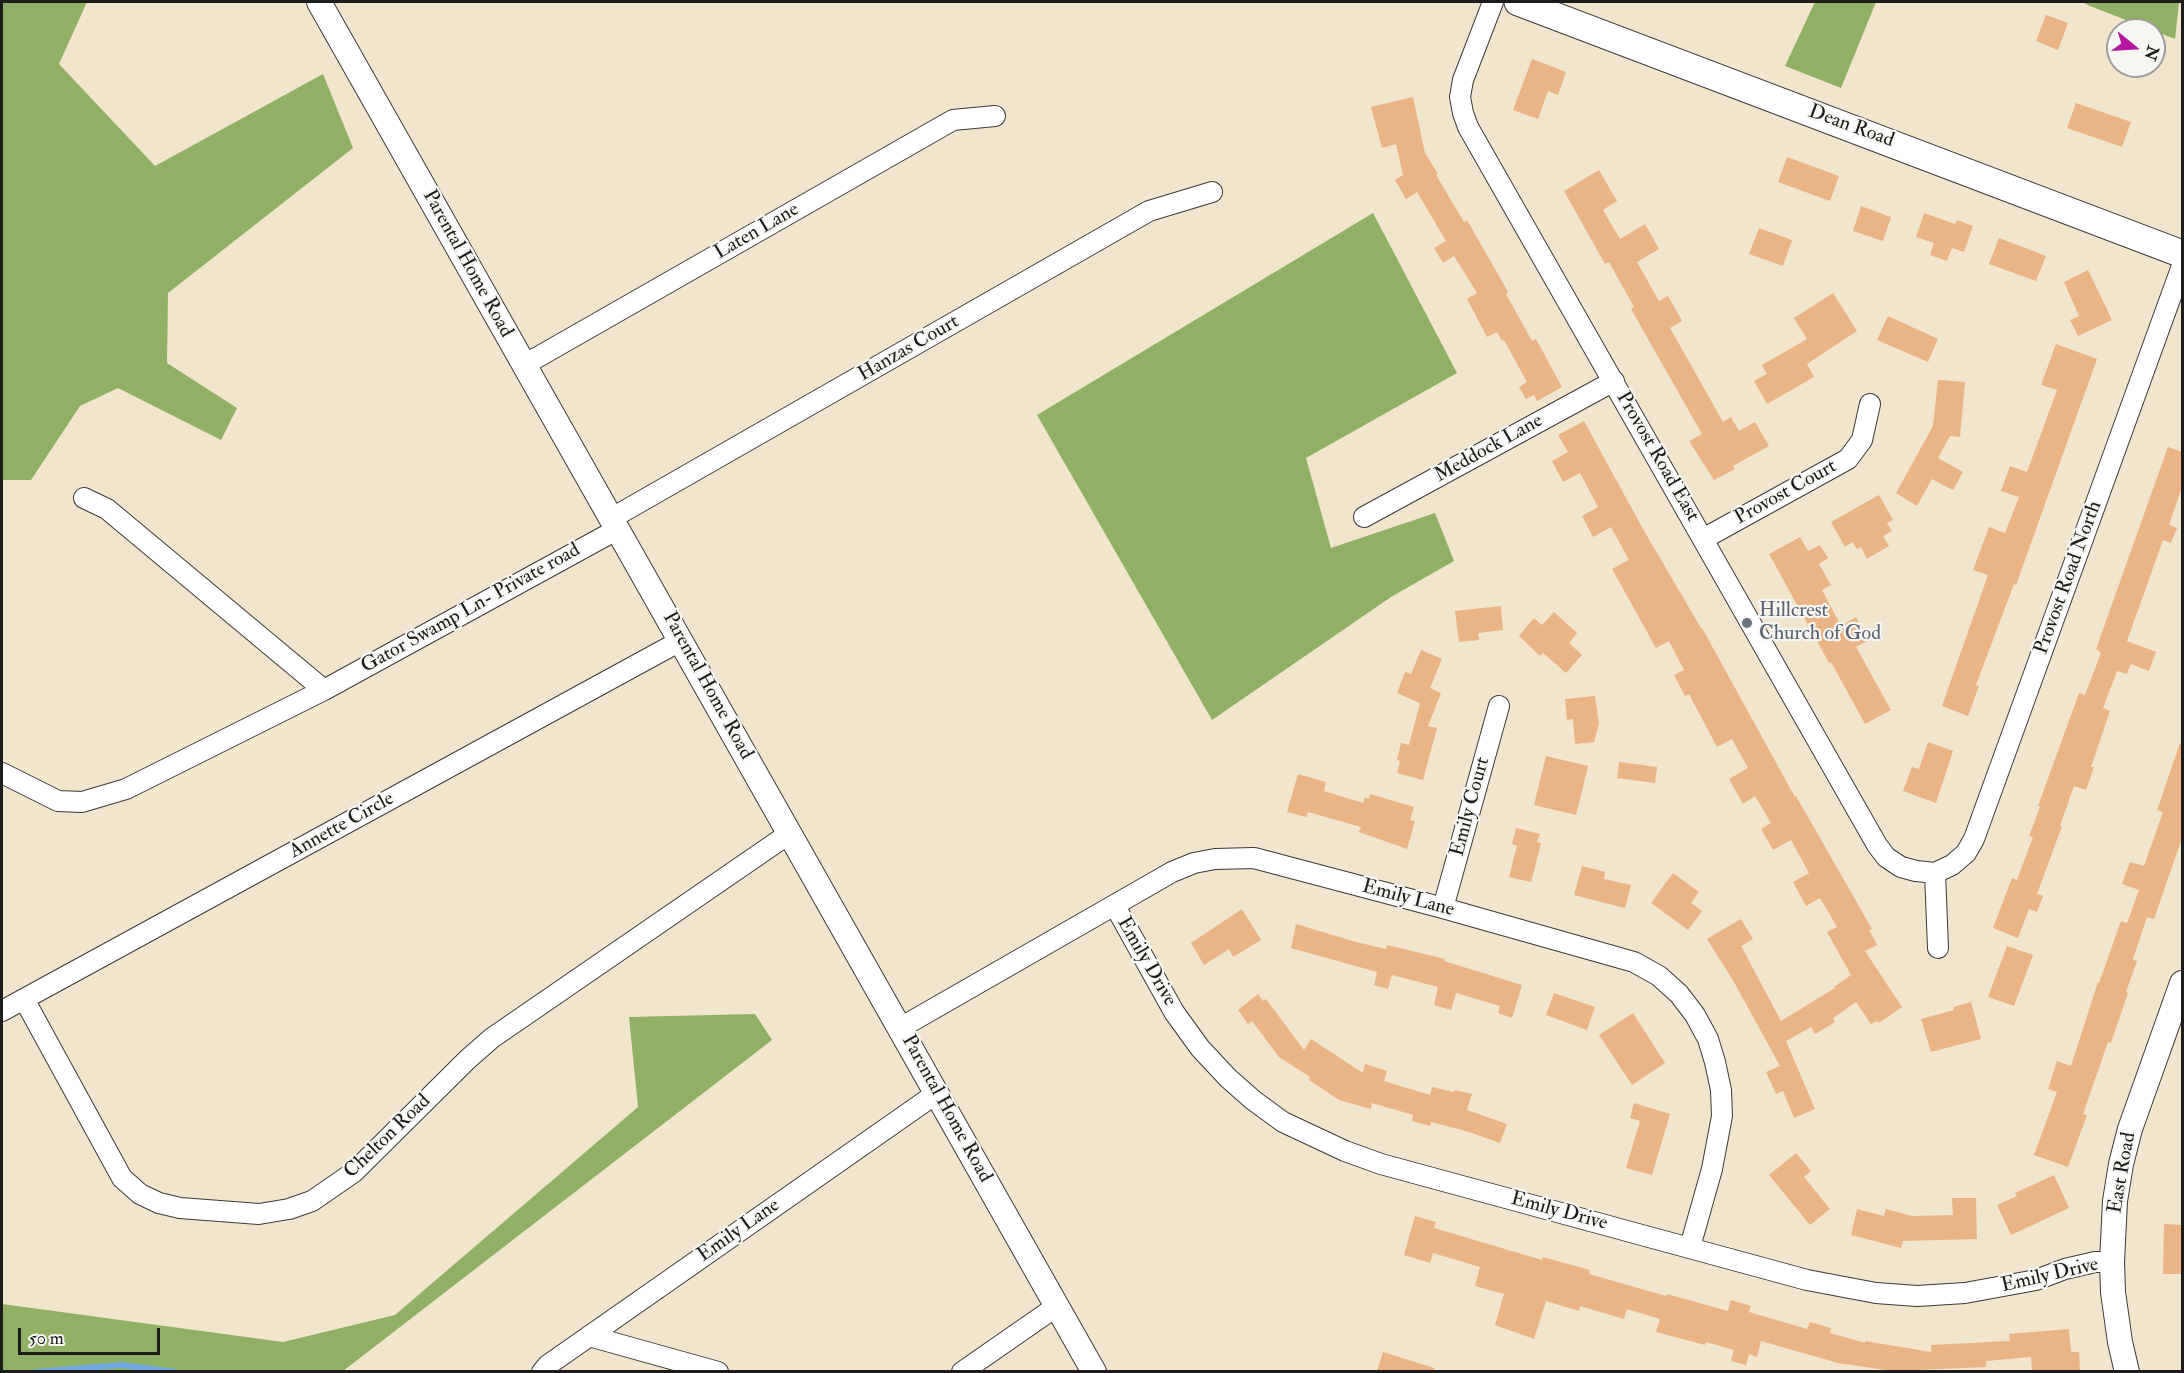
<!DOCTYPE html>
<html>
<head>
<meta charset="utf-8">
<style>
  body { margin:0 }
  #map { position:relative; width:2184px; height:1373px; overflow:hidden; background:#f1e5ce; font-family:"IM FELL Double Pica",serif }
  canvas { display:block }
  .frame { position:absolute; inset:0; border:3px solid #1c1c1c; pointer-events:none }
  .north { position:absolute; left:2106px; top:18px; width:60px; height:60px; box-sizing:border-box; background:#f6f6f2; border:2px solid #9f9f9c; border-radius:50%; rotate:108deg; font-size:16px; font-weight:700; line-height:24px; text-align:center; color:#1c1c1c }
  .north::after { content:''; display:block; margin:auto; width:21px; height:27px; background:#b5179e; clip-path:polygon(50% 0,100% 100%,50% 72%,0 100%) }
  .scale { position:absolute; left:18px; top:1328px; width:142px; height:27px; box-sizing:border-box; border:3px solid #1c1c1c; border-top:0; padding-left:8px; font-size:18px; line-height:21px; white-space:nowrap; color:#1c1c1c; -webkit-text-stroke:4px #f6f6f2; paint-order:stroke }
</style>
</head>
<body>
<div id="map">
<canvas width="2184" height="1373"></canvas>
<div class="frame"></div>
<div class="north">N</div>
<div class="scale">50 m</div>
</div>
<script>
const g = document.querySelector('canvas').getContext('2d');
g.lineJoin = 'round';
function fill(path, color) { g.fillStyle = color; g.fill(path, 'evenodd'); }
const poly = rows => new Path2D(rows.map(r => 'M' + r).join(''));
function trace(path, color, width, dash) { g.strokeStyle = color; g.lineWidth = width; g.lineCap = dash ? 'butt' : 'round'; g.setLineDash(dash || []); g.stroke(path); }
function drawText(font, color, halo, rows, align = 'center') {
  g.font = font + ' "IM FELL Double Pica",serif'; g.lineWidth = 4.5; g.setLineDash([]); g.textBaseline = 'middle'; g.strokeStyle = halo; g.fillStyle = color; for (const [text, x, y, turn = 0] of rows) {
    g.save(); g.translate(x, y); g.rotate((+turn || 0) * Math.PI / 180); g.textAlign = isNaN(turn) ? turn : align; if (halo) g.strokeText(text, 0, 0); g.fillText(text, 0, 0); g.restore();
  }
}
fill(poly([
  [2,2,87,2,59,64,155,166,323,74,353,148,168,293,167,363,237,408,221,440,118,388,80,406,31,480,2,480],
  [1815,2,1876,2,1841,88,1785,66],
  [2082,2,2179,2,2175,39,2090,6],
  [1373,213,1457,373,1306,458,1331,548,1435,513,1454,561,1391,597,1212,720,1037,415],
  [755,1014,772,1040,343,1371,2,1371,2,1304,283,1342,395,1315,638,1107,629,1017]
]), '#90b063');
trace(poly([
  [36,1372,121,1365,175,1372]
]), '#6ea8de', 6);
fill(poly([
  [2046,15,2068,23,2058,50,2036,41],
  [1532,59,1566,72,1558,95,1548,91,1538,119,1513,110],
  [1413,97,1425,153,1438,174,1436,175,1464,222,1467,220,1508,292,1506,294,1532,341,1536,339,1562,387,1537,401,1534,395,1526,399,1519,387,1527,382,1504,340,1502,341,1497,332,1487,337,1467,299,1477,293,1454,256,1443,263,1434,248,1446,241,1417,192,1406,199,1395,180,1403,175,1396,144,1382,148,1371,107],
  [2076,103,2131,122,2122,147,2067,128],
  [1787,157,1839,176,1830,201,1778,182],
  [1599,170,1617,201,1603,210,1620,239,1645,224,1659,249,1637,262,1659,301,1668,296,1682,321,1670,328,1723,422,1731,417,1739,431,1755,422,1769,446,1733,466,1735,469,1714,480,1689,441,1702,434,1631,309,1634,307,1609,262,1605,264,1564,191],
  [1861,206,1891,217,1883,241,1853,231],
  [1924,213,1955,224,1957,220,1973,226,1964,252,1952,248,1947,261,1930,255,1934,243,1916,237],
  [1759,228,1792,240,1783,266,1749,254],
  [1999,238,2046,256,2036,281,1989,264],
  [2088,270,2112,320,2078,336,2070,320,2079,316,2064,282],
  [1833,293,1857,331,1807,364,1814,377,1767,404,1754,381,1767,374,1762,365,1807,339,1794,318],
  [1888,316,1938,339,1928,362,1877,340],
  [2056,344,2097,359,2016,585,2014,584,1976,685,1979,686,1968,716,1942,706,1988,575,1973,570,1989,527,2005,533,2019,497,2001,491,2010,466,2027,472,2057,390,2041,385],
  [1938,380,1965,382,1960,437,1950,436,1938,458,1963,472,1953,490,1932,479,1917,506,1896,493,1933,426],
  [1584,421,1643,529,1701,628,1702,628,1795,797,1796,796,1872,929,1869,930,1877,945,1865,951,1902,1007,1879,1023,1877,1021,1871,1024,1856,1002,1833,1018,1835,1022,1815,1034,1811,1027,1786,1041,1815,1109,1794,1118,1783,1091,1776,1094,1766,1072,1780,1066,1734,982,1707,939,1741,919,1753,939,1741,946,1781,1021,1835,988,1834,987,1851,975,1827,932,1837,927,1820,898,1806,906,1793,882,1809,873,1791,840,1773,850,1761,829,1771,823,1755,796,1743,804,1729,779,1748,768,1732,739,1717,747,1689,694,1685,696,1674,675,1684,670,1669,641,1656,648,1612,569,1629,560,1611,527,1593,537,1582,516,1598,507,1580,473,1563,482,1552,461,1568,452,1558,435],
  [2168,447,2182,452,2182,487,2169,525,2177,528,2171,543,2163,540,2127,641,2156,652,2149,671,2131,664,2127,674,2117,671,2103,708,2110,711,2091,767,2094,767,2086,790,2074,786,2060,826,2062,826,2037,894,2043,896,2037,912,2029,909,2018,938,1993,928,2012,878,2017,880,2033,837,2029,836,2040,807,2038,806,2079,693,2085,695,2101,653,2096,649],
  [1879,495,1893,520,1887,523,1892,531,1883,536,1889,546,1867,559,1861,547,1857,549,1852,542,1845,547,1831,522],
  [1800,537,1808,551,1820,545,1828,558,1819,564,1831,585,1822,590,1841,626,1856,617,1869,640,1856,647,1891,710,1865,724,1831,662,1829,663,1769,554],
  [1501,606,1503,630,1478,633,1479,640,1459,642,1455,611],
  [1554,612,1577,633,1569,643,1582,655,1566,673,1543,653,1540,656,1519,636,1534,618,1542,625],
  [1421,650,1442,659,1430,688,1441,693,1428,726,1437,728,1423,780,1397,773,1400,761,1397,760,1401,743,1409,745,1420,703,1397,693,1405,672,1411,674],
  [1595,696,1599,723,1594,742,1575,744,1573,719,1567,720,1565,699],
  [1928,742,1953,751,1936,803,1903,791,1912,767,1919,769],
  [2180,743,2182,744,2182,838,2154,919,2147,917,2133,959,2137,961,2126,992,2128,993,2111,1043,2108,1042,2083,1114,2087,1115,2068,1167,2034,1155,2057,1092,2048,1089,2057,1061,2071,1066,2098,982,2099,983,2121,921,2127,923,2139,890,2122,884,2130,862,2144,866,2163,812,2157,810],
  [1546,756,1588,766,1576,815,1534,805],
  [1619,762,1657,767,1655,783,1617,778],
  [1298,774,1326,782,1324,791,1363,803,1365,797,1369,799,1370,794,1414,807,1410,820,1415,821,1407,849,1359,832,1361,827,1308,812,1306,817,1287,812],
  [1516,828,1540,834,1537,842,1541,843,1531,882,1509,877,1517,846,1512,844],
  [1582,866,1605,872,1604,879,1631,885,1625,908,1574,895],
  [1673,873,1699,892,1691,903,1702,911,1688,930,1651,903],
  [1242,909,1261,940,1233,957,1229,949,1204,965,1191,943],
  [1296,924,1356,942,1386,949,1387,945,1445,959,1444,961,1522,985,1512,1018,1498,1013,1500,1006,1456,993,1451,1010,1434,1005,1438,987,1392,975,1388,989,1374,985,1377,972,1291,948],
  [2007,946,2033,955,2014,1006,1988,997],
  [1554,993,1595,1007,1587,1030,1546,1015],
  [1258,994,1263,1001,1266,999,1304,1050,1311,1039,1363,1073,1365,1064,1387,1071,1384,1081,1430,1095,1432,1087,1454,1092,1454,1090,1472,1094,1467,1110,1507,1124,1500,1143,1469,1132,1431,1122,1430,1126,1412,1121,1413,1115,1372,1103,1371,1109,1339,1100,1309,1080,1310,1077,1279,1057,1252,1021,1248,1024,1238,1010],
  [1971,1002,1981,1039,1931,1052,1921,1019,1954,1010,1953,1007],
  [1633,1013,1665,1063,1632,1085,1599,1035],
  [1634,1103,1670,1114,1652,1175,1626,1168,1640,1121,1630,1118],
  [1796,1153,1811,1171,1804,1177,1830,1209,1810,1225,1769,1175],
  [2054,1175,2069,1208,2011,1235,1997,1205,2017,1196,2015,1193],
  [1952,1198,1976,1198,1977,1239,1903,1241,1901,1248,1851,1235,1857,1209,1884,1216,1886,1209,1912,1216,1953,1215],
  [1415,1216,1436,1222,1434,1228,1542,1260,1543,1257,1590,1270,1589,1274,1666,1296,1667,1294,1728,1311,1731,1300,1751,1306,1749,1312,1807,1329,1810,1322,1831,1328,1830,1333,1865,1343,1865,1341,1931,1352,1931,1345,2010,1341,2009,1334,2069,1329,2071,1352,2079,1352,2080,1371,2032,1371,2031,1357,1986,1361,1986,1367,1893,1371,1838,1363,1761,1341,1757,1357,1749,1354,1746,1365,1731,1361,1734,1350,1706,1342,1705,1345,1656,1332,1660,1319,1627,1309,1624,1319,1580,1306,1579,1311,1546,1301,1534,1339,1495,1325,1504,1294,1475,1286,1480,1267,1433,1253,1430,1263,1404,1255],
  [2164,1224,2182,1225,2182,1274,2163,1274],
  [1383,1352,1434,1368,1434,1371,1377,1371]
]), '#eab485');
const minor = poly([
  [1493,2,1463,80,1460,97,1463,113,1468,127,1877,845,1886,857,1901,867,1916,871,1935,873,1952,865,1966,853,1974,839,2182,266],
  [524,365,953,120,995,116],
  [84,498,107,509,324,690],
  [1364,517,1614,381],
  [612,518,1149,211,1212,192],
  [1703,539,1848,459,1862,440,1870,404],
  [2,773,58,801,82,802,126,789,324,690,618,529],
  [1935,873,1938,948],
  [1115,906,1174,1012,1200,1048,1228,1078,1253,1100,1283,1122,1345,1151,1381,1164,1807,1280,1876,1293,1917,1296,1965,1293,2036,1280,2065,1269,2095,1262,2112,1262],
  [1443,908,1499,706],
  [24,999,122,1178,140,1194,159,1203,180,1208,259,1214,289,1209,312,1201,354,1172,468,1059,492,1038,790,833],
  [2,1011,682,640],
  [900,1028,1172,872,1194,863,1215,859,1254,858,1443,908,1634,962,1659,976,1679,994,1695,1015,1708,1039,1715,1062,1721,1090,1722,1116,1712,1169,1690,1247],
  [589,1336,718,1372],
  [542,1372,548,1365,937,1093],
  [962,1372,1057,1306]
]);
const tertiary = poly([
  [319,2,1094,1372],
  [2127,1372,2120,1342,2113,1292,2112,1262,2115,1201,2121,1164,2130,1129,2182,983]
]);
const secondary = poly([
  [1518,2,2182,254]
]);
trace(minor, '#3c3a37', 22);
trace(tertiary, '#3c3a37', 26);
trace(secondary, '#3c3a37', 29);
trace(minor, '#fff', 20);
trace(tertiary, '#fff', 24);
trace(secondary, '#fff', 27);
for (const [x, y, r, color] of [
  [1747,623,6,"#6b7280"]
]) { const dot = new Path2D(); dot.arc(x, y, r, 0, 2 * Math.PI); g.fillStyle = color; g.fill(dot); trace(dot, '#f6f6f2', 2); }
drawText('20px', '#1c1c1c', '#f6f6f2', [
  ["Dean Road",1851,127,20],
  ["Laten Lane",757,232,-30],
  ["Parental Home Road",467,264,61],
  ["Hanzas Court",909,349,-30],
  ["Meddock Lane",1489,449,-29],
  ["Provost Road East",1657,457,60],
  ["Provost Court",1786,493,-29],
  ["Provost Road North",2069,578,-70],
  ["Gator Swamp Ln- Private road",471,609,-29],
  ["Parental Home Road",707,686,61],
  ["Emily Court",1471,807,-75],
  ["Annette Circle",342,826,-29],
  ["Emily Lane",1408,899,15],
  ["Emily Drive",1146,962,60],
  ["Parental Home Road",946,1109,61],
  ["Chelton Road",388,1137,-44],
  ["East Road",2123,1173,-80],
  ["Emily Drive",1559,1212,15],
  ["Emily Lane",739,1231,-35],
  ["Emily Drive",2050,1276,-13]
]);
drawText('20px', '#5b616d', '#f6f6f2', [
  ["Hillcrest",1759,612],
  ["Church of God",1759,635]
], 'left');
</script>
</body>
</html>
